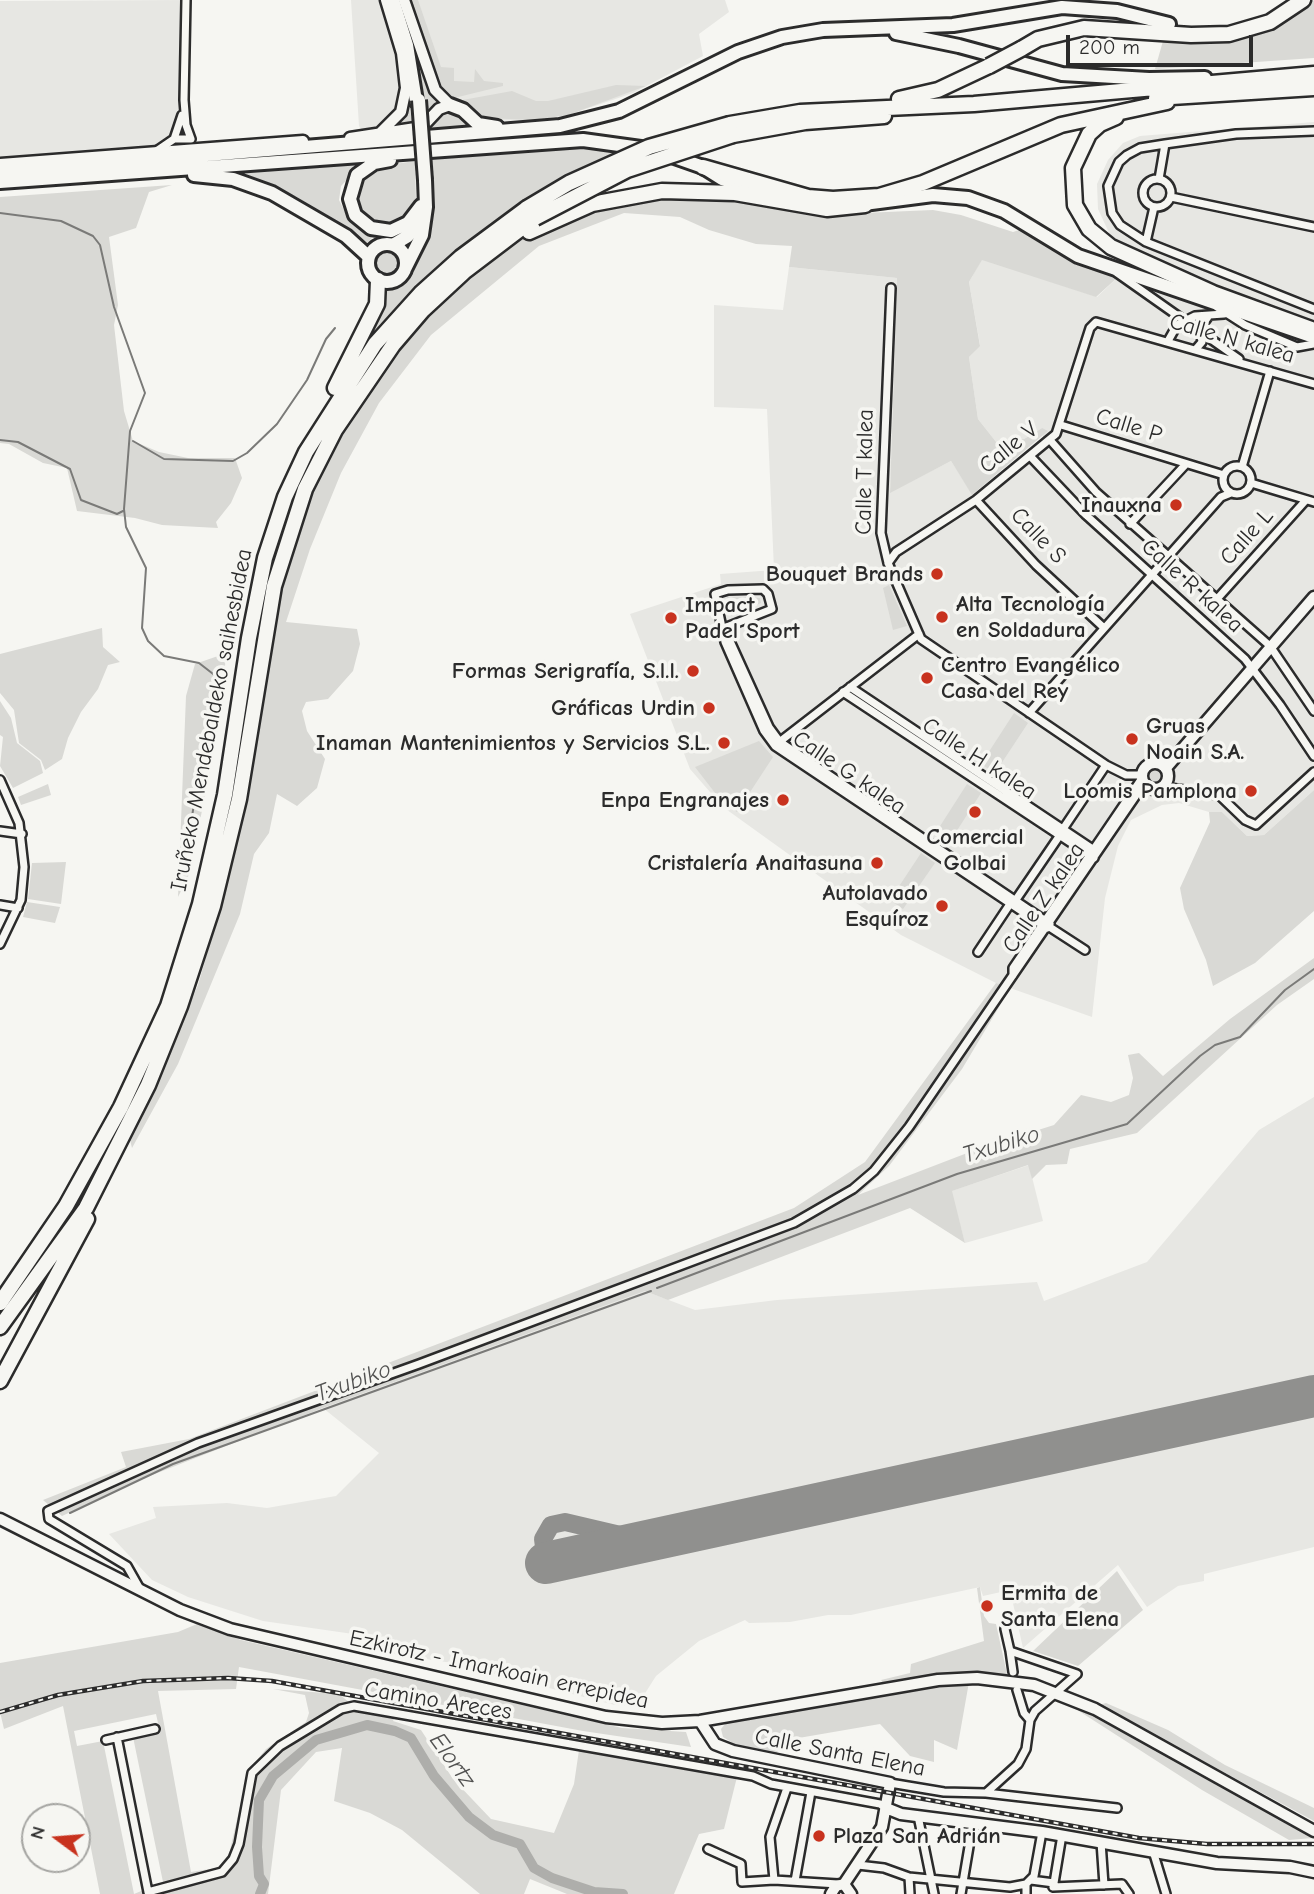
<!DOCTYPE html>
<html>
<head>
<meta charset="utf-8">
<style>
  body { margin:0 }
  #map { position:relative; width:1314px; height:1894px; overflow:hidden; background:#f6f6f2; font-family:"Comic Neue",sans-serif }
  canvas { display:block }
  .north { position:absolute; left:21px; top:1803px; width:70px; height:70px; box-sizing:border-box; background:#f6f6f2; border:2px solid #a5a5a2; border-radius:50%; rotate:286deg; font-size:19px; font-weight:700; line-height:28px; text-align:center; color:#2b2b2b }
  .north::after { content:''; display:block; margin:auto; width:24px; height:32px; background:#c8321e; clip-path:polygon(50% 0,100% 100%,50% 72%,0 100%) }
  .scale { position:absolute; left:1066px; top:35px; width:187px; height:32px; box-sizing:border-box; border:4px solid #2b2b2b; border-top:0; padding-left:9px; font-size:21px; line-height:24px; white-space:nowrap; color:#2b2b2b; -webkit-text-stroke:5px #f6f6f2; paint-order:stroke }
</style>
</head>
<body>
<div id="map">
<canvas width="1314" height="1894"></canvas>
<div class="north">N</div>
<div class="scale">200 m</div>
</div>
<script>
const g = document.querySelector('canvas').getContext('2d');
g.lineJoin = 'round';
function fill(path, color) { g.fillStyle = color; g.fill(path, 'evenodd'); }
const poly = rows => new Path2D(rows.map(r => 'M' + r).join(''));
function trace(path, color, width, dash) { g.strokeStyle = color; g.lineWidth = width; g.lineCap = dash ? 'butt' : 'round'; g.setLineDash(dash || []); g.stroke(path); }
function drawText(font, color, halo, rows, align = 'center') {
  g.font = font + ' "Comic Neue",sans-serif'; g.lineWidth = 7; g.setLineDash([]); g.textBaseline = 'middle'; g.strokeStyle = halo; g.fillStyle = color; for (const [text, x, y, turn = 0] of rows) {
    g.save(); g.translate(x, y); g.rotate((+turn || 0) * Math.PI / 180); g.textAlign = isNaN(turn) ? turn : align; if (halo) g.strokeText(text, 0, 0); g.fillText(text, 0, 0); g.restore();
  }
}
fill(poly([
  [187,0,183,4,179,123,175,133,157,147,0,158,0,1],
  [351,0,725,0,729,12,699,34,703,56,633,93,568,115,533,120,404,123,363,132,359,126],
  [1314,122,1314,790,1264,835,1247,836,1222,812,1209,812,1179,803,1162,805,1131,820,1118,846,1105,898,1092,1017,996,983,901,935,723,807,690,769,630,614,721,584,720,574,774,570,767,409,714,407,714,305,783,310,789,267,897,278,890,492,951,461,973,495,1043,438,1042,428,1024,439,997,443,978,419,969,357,980,345,969,282,982,259,1097,297,1118,277,1117,243,1110,235,1098,209,1097,184,1108,160,1123,143,1140,136],
  [1314,1097,1314,1547,1204,1574,1204,1581,1178,1586,1147,1607,1118,1565,1023,1648,1010,1590,983,1596,980,1587,851,1615,828,1615,790,1622,749,1623,745,1620,699,1641,656,1676,637,1706,615,1705,452,1663,369,1650,367,1636,263,1621,188,1597,152,1580,109,1534,156,1518,153,1507,227,1503,267,1508,336,1496,379,1453,323,1408,645,1291,695,1310,777,1300,1037,1282,1044,1301,1147,1262,1259,1130],
  [1029,1165,1043,1221,965,1243,951,1191]
]), '#e7e7e3');
fill(poly([
  [411,0,418,0,441,67,454,68,454,81,474,82,475,69,484,81,503,83,503,86,454,98,446,94,434,76],
  [1314,0,1314,58,1155,69,1163,41,1221,42,1272,31],
  [414,42,445,104,425,123,395,127,402,118,409,95,411,116,419,119,422,97],
  [616,85,646,86,568,115,533,120,485,118,473,115,457,101,512,91,536,101,548,101],
  [450,110,456,111,476,128,425,130,444,111],
  [604,146,622,150,541,191,501,217,462,247,384,323,367,336,386,286,400,282,411,270,430,230,428,160],
  [415,161,416,201,406,215,395,222,381,223,361,212,356,200,361,179,381,166],
  [364,162,341,186,339,200,349,220,373,236,368,243,297,197,228,171],
  [172,185,149,192,136,228,109,237,118,305,114,325,124,411,133,441,159,452,188,458,235,458,242,478,231,503,216,522,218,528,162,525,135,518,77,511,67,468,43,463,9,444,0,443,0,197],
  [710,195,839,214,933,210,961,215,1013,232,1022,229,1061,255,1118,277,1096,297,982,260,969,282,980,346,969,357,978,419,997,443,1024,439,1042,428,1048,431,972,495,951,461,890,493,897,278,789,267,792,246,756,244,709,230,680,217,624,213,539,246,431,335,379,403,341,473,310,549,286,622,357,629,360,644,353,671,328,699,306,702,302,711,307,731,325,759,317,788,297,806,277,794,269,833,254,854,240,914,178,1064,132,1148,130,1140,198,985,217,919,240,824,279,584,306,507,347,418,394,350,436,307,517,242,562,219,603,206,653,196],
  '373 263a14 14 0 1 1 28 0a14 14 0 1 1-28 0Z',
  [889,585,907,626,893,630,883,588],
  [727,597,760,598,761,603,731,616],
  [102,628,103,647,120,662,108,665,98,689,81,712,68,738,62,759,45,770,41,760,19,743,14,710,0,693,0,654],
  [222,647,226,651,223,698,211,768,188,877,178,897,186,696,195,664,218,656],
  [0,701,11,718,17,743,40,761,43,773,13,788,0,766,3,737,0,735],
  [1014,713,1028,723,995,773,981,764],
  [759,741,773,757,737,812,719,798,695,767],
  '1146 776a10 10 0 1 1 20 0a10 10 0 1 1-20 0Z',
  [48,784,51,795,21,805,18,797],
  [967,784,981,793,949,843,935,834],
  [1314,790,1314,911,1255,963,1213,986,1206,960,1184,909,1180,888,1210,822,1209,812,1222,812,1247,836,1264,835],
  [921,853,935,863,903,909,890,900],
  [66,862,61,904,28,899,32,863],
  [27,902,60,907,55,923,23,917],
  [1314,958,1314,979,1277,1005,1137,1133,1070,1149,1067,1164,1046,1165,1032,1179,1028,1165,952,1191,965,1243,910,1208,668,1300,645,1291,323,1408,142,1479,62,1516,43,1500,126,1467,121,1452,189,1439,794,1208,865,1162,996,983,1011,987,962,1069,889,1166,858,1195,975,1150,1054,1125,1081,1095,1111,1102,1129,1095,1133,1078,1128,1055,1139,1053,1163,1076,1230,1019],
  [1117,1571,1143,1610,1078,1666,1033,1651],
  [980,1587,984,1616,989,1623,996,1624,1007,1674,924,1676,884,1684,881,1680,910,1673,911,1664,984,1641,977,1588],
  [197,1624,241,1640,622,1728,686,1732,691,1747,583,1731,239,1667,236,1689,158,1691,191,1872,216,1868,228,1859,248,1771,266,1749,306,1722,309,1713,305,1695,273,1689,339,1694,350,1703,396,1714,393,1721,421,1730,453,1779,491,1819,554,1833,574,1784,579,1750,737,1777,724,1829,699,1834,674,1894,567,1894,530,1879,524,1894,480,1894,402,1830,370,1813,334,1801,342,1748,316,1752,281,1790,268,1894,100,1894,63,1706,4,1729,0,1712,0,1663,178,1632],
  [156,1714,160,1732,133,1737,163,1882,134,1894,103,1741,77,1746,74,1731],
  [969,1682,957,1750,934,1740,934,1762,910,1756,880,1724,781,1741,776,1756,741,1748,723,1737,721,1729,726,1723,908,1687],
  [1106,1703,1168,1730,1225,1765,1314,1808,1314,1821,1099,1705],
  [1068,1704,1138,1739,1313,1838,1289,1840,1202,1790]
]), '#d9d9d5');
trace(poly([
  [0,213,61,221,93,236,100,245,114,307,145,393,130,431,124,509,126,527,146,568,142,628,148,641,164,656,199,663,217,677,214,722,197,784,184,869],
  [0,440,18,442,70,469,81,500,117,514,123,511],
  [133,441,164,459,233,461,247,453,277,424,307,380,326,339,335,328],
  [657,1288,957,1174,1127,1124,1200,1056,1215,1045,1240,1037,1285,990,1314,969],
  [70,1513,173,1464,651,1291]
]), '#7a7a78', 2);
trace(poly([
  [260,1894,264,1884,259,1876,257,1847,259,1800,273,1776,316,1740,367,1725,395,1731,411,1738,434,1776,469,1817,493,1835,520,1844,534,1868,552,1878,594,1892,623,1894]
]), '#aeaeab', 10);
trace(poly([
  [596,1552,576,1566,562,1567,545,1555,543,1539,551,1525,565,1522,646,1541]
]), '#90908e', 18);
trace(poly([
  [546,1563,1314,1396]
]), '#90908e', 42);
const minor = poly([
  [186,0,184,100,186,125,191,139],
  [174,139,182,115],
  [155,152,174,139,191,139],
  '1143 193a14 14 0 1 1 28 0a14 14 0 1 1-28 0Z',
  [1159,179,1165,144,1236,134,1314,131],
  [1171,197,1314,227],
  [1154,207,1146,242,1314,309],
  [1146,242,1120,225,1112,213,1108,186,1119,162,1127,155,1140,148,1165,144],
  [1117,273,1239,359],
  [891,288,881,533,888,563,921,639,1106,765,1126,775,1142,775],
  [1217,307,1245,325,1297,347,1314,344],
  [1168,341,1177,325,1195,316,1224,314],
  [1196,349,1202,342,1200,328,1208,317],
  [1061,425,1224,475],
  [1050,440,1096,492,1270,646,1314,711],
  [1030,456,1086,515,1245,659,1280,705,1314,756],
  '1223 480a14 14 0 1 1 28 0a14 14 0 1 1-28 0Z',
  [1242,467,1270,371],
  [1251,483,1314,502],
  [976,500,1036,565,1103,627],
  [1130,524,1186,464],
  [888,563,896,552,976,500,1056,434,1090,328,1096,322,1314,384],
  [1217,599,1306,500],
  [850,687,1097,852],
  [843,692,1094,858],
  [1029,713,1221,497,1231,493],
  [778,743,919,634],
  [0,780,19,823,24,867,21,900,0,944],
  [1163,787,1219,795,1245,820,1256,825,1314,772],
  [1063,829,1106,765],
  [0,831,22,834],
  [1015,901,1060,835],
  [0,905,18,908],
  [1048,926,1085,950],
  [1047,928,775,746,764,731,725,642,715,594,728,590,763,589,768,594,772,609,724,628,769,727,780,742,1050,924],
  [978,952,1010,904],
  [1013,975,1013,968,1142,778],
  [140,1589,127,1566,49,1519,48,1511,198,1443,419,1364,794,1223,853,1189,874,1171,909,1127,1139,791,1148,787],
  [1005,1629,1010,1651,1077,1674,1035,1711,1030,1720,1024,1713,1017,1690],
  [1010,1651,1013,1672],
  [117,1737,148,1892,222,1872,233,1859,239,1844,252,1773,280,1746,341,1709,354,1706,753,1776,771,1784,880,1804,886,1808],
  [106,1740,155,1729],
  [890,1783,944,1792,986,1793,1018,1764,1026,1749,1030,1720],
  [986,1793,1117,1808],
  [918,1816,934,1894],
  [1101,1842,1104,1885],
  [708,1849,741,1864,742,1882,774,1880,838,1884],
  [1153,1851,1166,1894],
  [858,1865,884,1868,909,1877,910,1894],
  [909,1877,1010,1887,1026,1884],
  [774,1880,770,1837,787,1788],
  [1031,1880,1054,1883,1053,1887,1122,1884,1129,1894],
  [795,1881,811,1792],
  [1054,1883,1062,1835],
  [961,1894,973,1823],
  [1026,1894,1026,1884,1034,1876,1042,1832]
]);
const tertiary = poly([
  [404,0,435,90,450,105],
  [380,133,401,112,406,88,402,53,386,0],
  [350,138,422,127,439,109,450,105],
  [0,164,303,141],
  '1142 776a13 13 0 1 1 26 0a13 13 0 1 1-26 0Z',
  [1166,768,1314,597],
  [0,1519,180,1610,230,1629,606,1717,662,1723,700,1721,938,1680,977,1678,1034,1685,1095,1709,1314,1831],
  [700,1721,715,1744,733,1751,890,1783,882,1827,844,1884],
  [886,1808,901,1814,1042,1832,1217,1863,1290,1867,1314,1872],
  [844,1884,851,1894],
  [831,1894,836,1886,844,1884]
]);
const trunk = poly([
  [393,0,407,45,416,101],
  [896,33,959,46,1062,74,1149,79,1205,78],
  [450,105,463,110,478,124,497,127],
  [666,154,703,167,722,179,766,193],
  [390,160,374,163,357,175,350,199,355,215,371,228,391,231,408,223,421,206],
  [0,172,560,126,619,111,738,52,782,37,823,30,953,25,1062,7,1117,11,1169,24],
  [194,175,233,179,272,193,346,236,369,257],
  [0,182,583,140,648,149],
  [856,205,933,195,968,198,1004,211,1078,256,1314,337],
  '368 263a19 19 0 1 1 38 0a19 19 0 1 1-38 0Z',
  [393,245,408,236,419,215],
  [405,269,422,235,426,207,425,180]
]);
const motorway = poly([
  [1021,49,1038,39,1084,28,1191,35,1229,34,1270,22,1303,0],
  [1156,98,1314,88],
  [899,99,938,90,989,66],
  [1116,117,1100,124,1089,134,1073,168,1075,205,1089,229,1111,247,1213,293,1314,330],
  [730,124,800,112,974,104,1314,74],
  [733,135,805,122,884,116],
  [703,167,808,197,833,199,879,196,923,183,1061,125,1167,102],
  [529,232,592,204,662,191,735,193,827,209,865,205],
  [335,388,377,304,378,280],
  [0,1303,66,1206,121,1107,168,1006,200,904,225,795,249,638,265,558,285,497,306,452,375,344,421,293,461,257,527,208],
  [0,1327,86,1208,148,1085,180,1006,213,906,239,799,274,586,305,489,335,430,393,345,423,310,464,272,535,218],
  [0,1381,87,1219]
]);
trace(minor, '#2b2b2b', 12);
trace(tertiary, '#2b2b2b', 15);
trace(trunk, '#2b2b2b', 18);
trace(motorway, '#2b2b2b', 19);
trace(minor, '#f6f6f2', 7);
trace(tertiary, '#f6f6f2', 10);
trace(trunk, '#f6f6f2', 12);
trace(motorway, '#f6f6f2', 14);
const rail = poly([
  [0,1712,58,1695,143,1681,228,1678,272,1681,1139,1838,1207,1844,1314,1844]
]);
trace(rail, '#2b2b2b', 4.5);
trace(rail, '#f6f6f2', 2, [5]);
const trunkBridge = poly([
  [419,100,425,180]
]);
const motorwayBridge = poly([
  [989,66,1021,49],
  [527,208,569,183,649,147,730,124],
  [535,218,627,170,733,135]
]);
trace(trunkBridge, '#2b2b2b', 18, []);
trace(motorwayBridge, '#2b2b2b', 19, []);
trace(trunkBridge, '#f6f6f2', 12);
trace(motorwayBridge, '#f6f6f2', 14);
for (const [x, y, r, color] of [
  [1176,505,7,"#c8321e"],
  [937,574,7,"#c8321e"],
  [942,617,7,"#c8321e"],
  [671,618,7,"#c8321e"],
  [693,671,7,"#c8321e"],
  [927,678,7,"#c8321e"],
  [709,708,7,"#c8321e"],
  [1132,739,7,"#c8321e"],
  [724,743,7,"#c8321e"],
  [1251,791,7,"#c8321e"],
  [783,800,7,"#c8321e"],
  [975,812,7,"#c8321e"],
  [877,863,7,"#c8321e"],
  [942,906,7,"#c8321e"],
  [987,1606,7,"#c8321e"],
  [819,1836,7,"#c8321e"]
]) { const dot = new Path2D(); dot.arc(x, y, r, 0, 2 * Math.PI); g.fillStyle = color; g.fill(dot); trace(dot, '#f6f6f2', 2.5); }
drawText('23px', '#2b2b2b', '#f6f6f2', [
  ["Calle N kalea",1232,339,16],
  ["Calle P",1129,426,17],
  ["Calle V",1009,448,-39],
  ["Calle T kalea",865,472,-89],
  ["Calle S",1038,536,46],
  ["Calle L",1247,537,-48],
  ["Calle R kalea",1192,586,42],
  ["Iruñeko Mendebaldeko saihesbidea",212,720,-79],
  ["Calle H kalea",979,759,33],
  ["Calle G kalea",849,773,34],
  ["Calle Z kalea",1044,898,-56],
  ["Ezkirotz - Imarkoain errepidea",499,1670,12],
  ["Camino Areces",438,1701,9],
  ["Calle Santa Elena",840,1753,11]
]);
drawText('bold 23px', '#2b2b2b', '#f6f6f2', [
  ["Inauxna",1162,505],
  ["Bouquet Brands",923,574],
  ["Alta Tecnología",956,604,"left"],
  ["en Soldadura",956,630,"left"],
  ["Impact",685,605,"left"],
  ["Padel Sport",685,631,"left"],
  ["Centro Evangélico",941,665,"left"],
  ["Casa del Rey",941,691,"left"],
  ["Formas Serigrafía, S.l.l.",679,671],
  ["Gráficas Urdin",695,708],
  ["Gruas",1146,726,"left"],
  ["Noain S.A.",1146,752,"left"],
  ["Inaman Mantenimientos y Servicios S.L.",710,743],
  ["Loomis Pamplona",1237,791],
  ["Enpa Engranajes",769,800],
  ["Comercial",975,837,"center"],
  ["Golbai",975,863,"center"],
  ["Cristalería Anaitasuna",863,863],
  ["Autolavado",928,893],
  ["Esquíroz",928,919],
  ["Ermita de",1001,1593,"left"],
  ["Santa Elena",1001,1619,"left"],
  ["Plaza San Adrián",833,1836,"left"]
], 'right');
drawText('italic 24px', '#525251', '#f6f6f2', [
  ["Txubiko",1001,1145,-17],
  ["Txubiko",353,1382,-20],
  ["Elortz",452,1760,54]
]);
</script>
</body>
</html>
